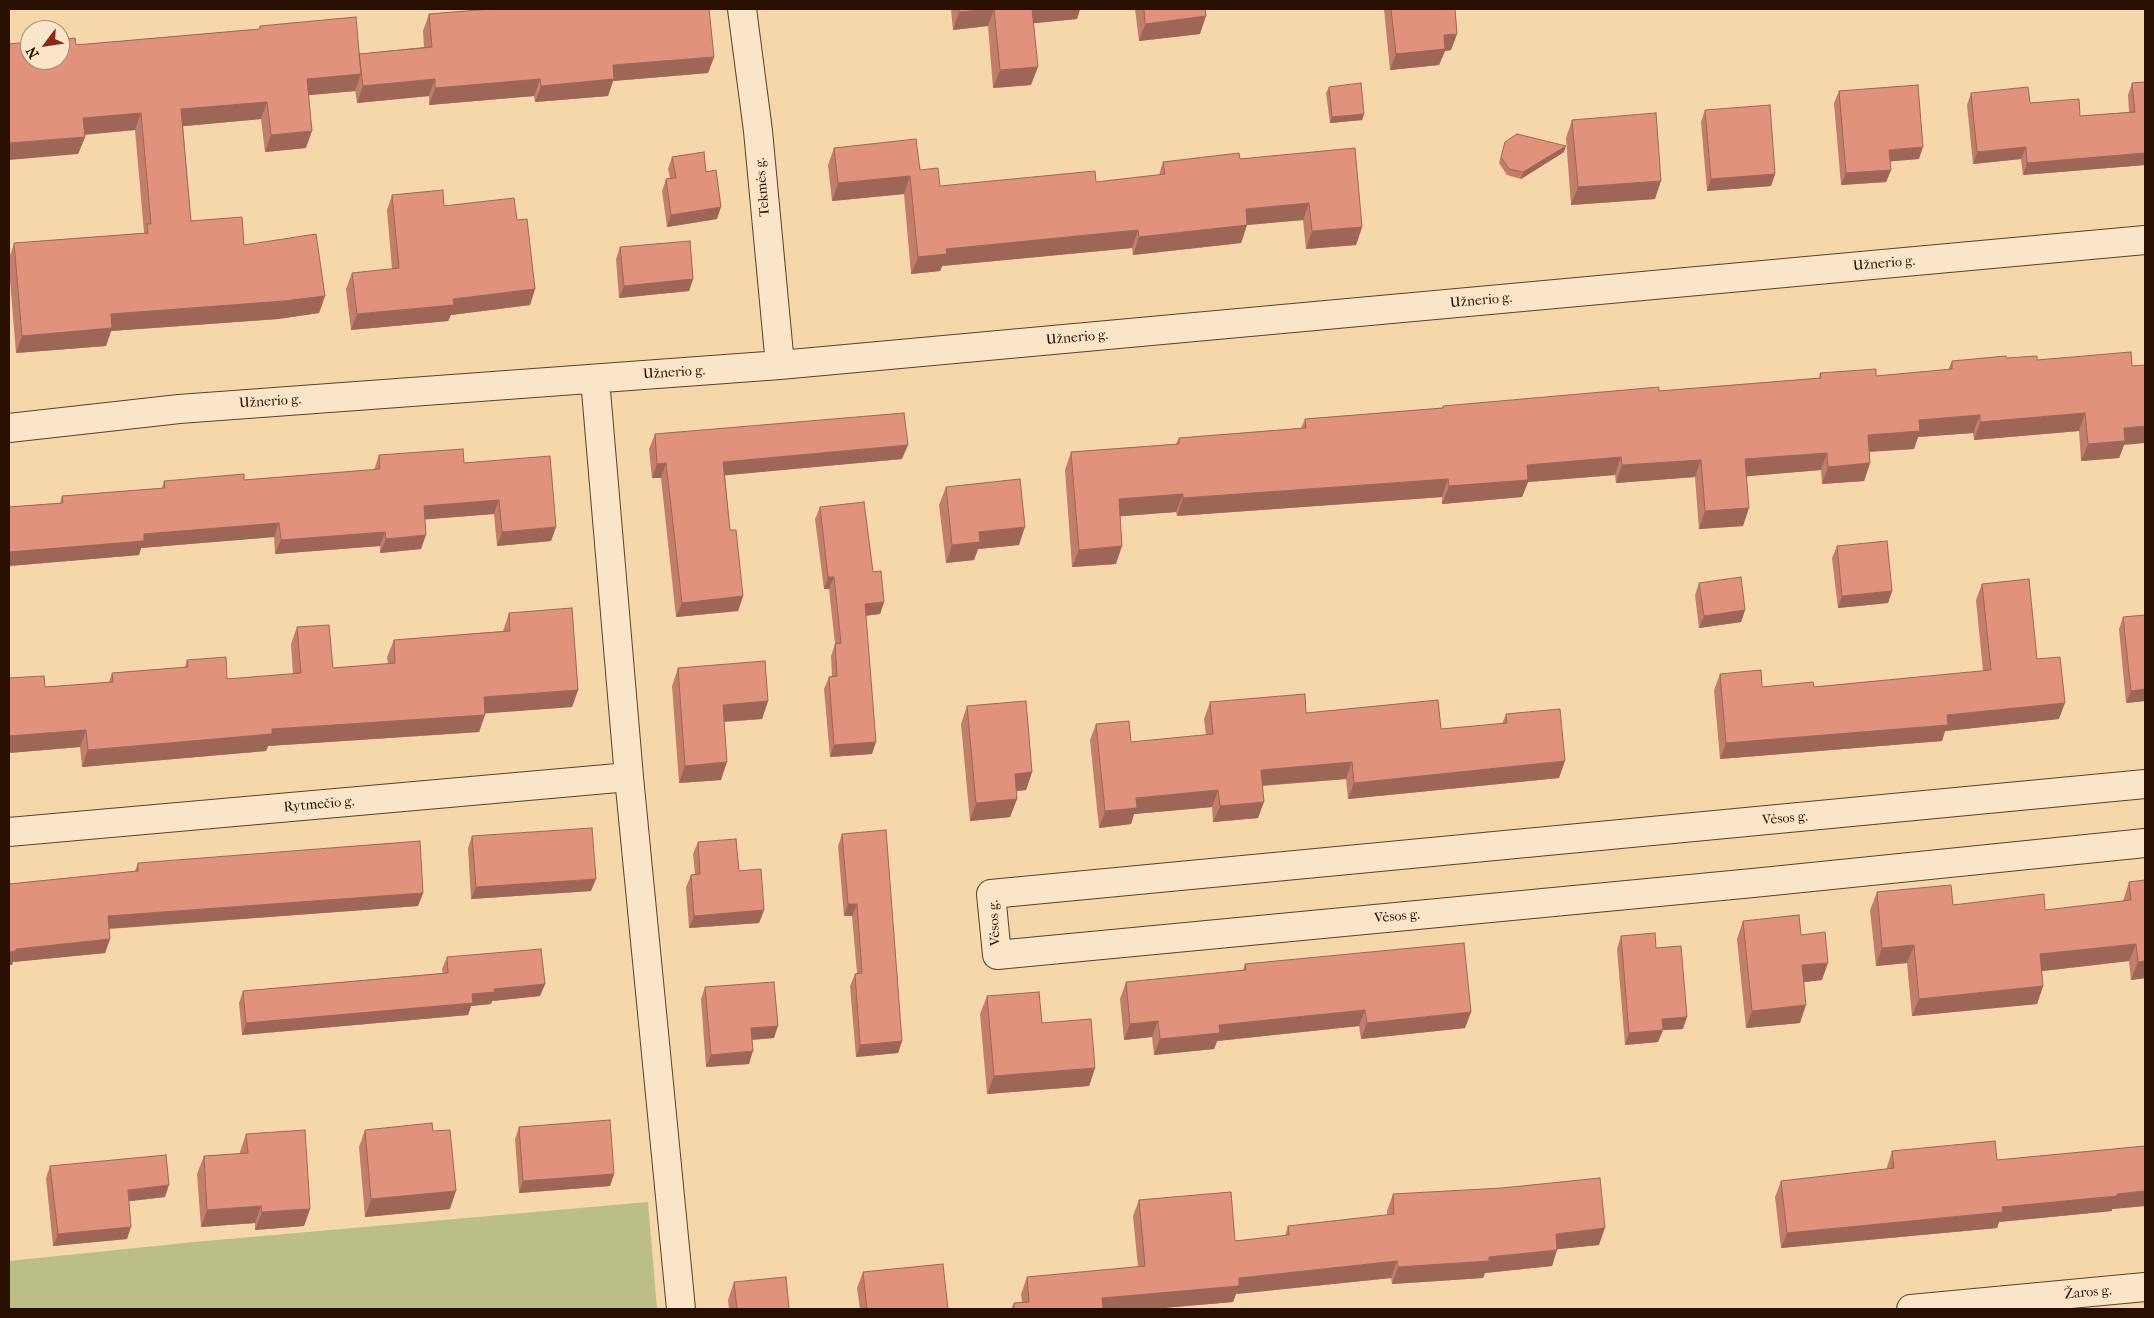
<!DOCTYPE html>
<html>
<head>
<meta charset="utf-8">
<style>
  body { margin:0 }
  #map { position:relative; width:2154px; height:1318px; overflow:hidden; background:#f6d7ab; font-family:"IM FELL French Canon",serif }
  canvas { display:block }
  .frame { position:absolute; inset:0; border:10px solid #280f00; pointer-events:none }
  .north { position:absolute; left:20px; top:20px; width:50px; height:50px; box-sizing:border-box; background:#f9e5c8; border:1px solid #a58f78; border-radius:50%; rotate:239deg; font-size:14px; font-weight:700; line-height:20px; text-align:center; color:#280f00 }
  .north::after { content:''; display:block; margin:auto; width:18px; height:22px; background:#8f2418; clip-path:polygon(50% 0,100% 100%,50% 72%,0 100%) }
</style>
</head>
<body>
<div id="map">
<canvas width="2154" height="1318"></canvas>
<div class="frame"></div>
<div class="north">N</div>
</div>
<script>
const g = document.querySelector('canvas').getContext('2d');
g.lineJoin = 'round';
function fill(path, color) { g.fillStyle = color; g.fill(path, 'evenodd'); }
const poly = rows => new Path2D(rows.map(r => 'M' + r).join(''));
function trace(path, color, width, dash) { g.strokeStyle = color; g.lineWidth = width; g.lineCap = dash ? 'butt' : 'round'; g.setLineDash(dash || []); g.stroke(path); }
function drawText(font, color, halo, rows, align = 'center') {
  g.font = font + ' "IM FELL French Canon",serif'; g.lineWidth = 4; g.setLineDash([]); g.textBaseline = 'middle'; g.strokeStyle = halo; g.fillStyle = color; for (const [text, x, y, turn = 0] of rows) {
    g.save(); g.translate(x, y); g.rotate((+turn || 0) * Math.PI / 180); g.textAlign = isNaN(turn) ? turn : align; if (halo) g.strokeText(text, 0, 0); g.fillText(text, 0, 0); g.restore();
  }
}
fill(poly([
  [648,1202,657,1309,9,1309,9,1261,194,1242]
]), '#bcbe89');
const minor = poly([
  [742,9,758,131,780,365],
  [595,379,629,777,681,1309],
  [9,428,179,409,780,365,2145,240],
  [2145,784,991,894,997,955,1753,883,2145,843],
  [9,832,629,777],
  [1911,1309,2145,1287]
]);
trace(minor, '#5c412b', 30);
trace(minor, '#f9e5c8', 28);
fill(poly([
  [951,9,1080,9,1077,19,1034,23,1031,85,993,88,988,26,953,30],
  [1135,9,1205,9,1200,34,1139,41],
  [1384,9,1455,9,1457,34,1451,50,1445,51,1439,65,1390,70],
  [429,14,714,57,708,73,613,81,608,96,535,102,534,96,429,105,429,96,357,103,355,90,355,91,308,95,306,148,265,152,261,119,183,126,191,221,244,245,325,296,319,313,278,319,111,331,106,346,16,353,9,268,9,259,14,243,144,233,144,232,135,130,85,135,85,137,78,154,76,45,259,29,260,26,359,54,424,47,423,31],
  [2145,82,2145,165,2023,175,2021,159,1973,164,1967,105,1971,93,2030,103,2080,116,2129,112,2128,95,2132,83],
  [1329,87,1364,114,1362,120,1330,123,1326,93],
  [1839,91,1919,159,1890,161,1891,170,1886,182,1841,185,1834,103],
  [1705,110,1775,174,1771,186,1707,191,1701,122],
  [1572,120,1655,199,1571,205,1566,138],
  [1505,142,1564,152,1521,179,1507,175,1499,163],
  [834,148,920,170,940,186,1096,182,1159,175,1163,162,1240,159,1362,227,1356,245,1306,249,1303,220,1247,225,1241,243,1133,255,1132,248,942,266,940,271,911,274,904,194,832,201,828,165],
  [672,157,706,172,717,219,667,227,662,191,666,179,670,178,668,169],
  [392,195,444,206,517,220,535,289,530,305,451,315,448,321,351,330,346,289,352,273,392,269,387,210],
  [620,247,693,279,689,291,619,298,616,259],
  [2006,358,2037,360,2124,445,2119,458,2081,461,2079,431,1974,440,1973,433,1918,437,1914,449,1869,452,1870,463,1864,481,1822,484,1821,470,1747,476,1743,526,1699,529,1695,477,1616,483,1615,475,1528,482,1522,497,1442,504,1442,497,1177,516,1176,512,1120,516,1116,564,1072,567,1065,470,1071,452,1176,444,1179,438,1301,428,1305,419,1442,408,1443,406,1659,391,1819,378,1820,373,1876,376,1948,370,1952,361],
  [655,434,902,459,725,475,730,530,743,596,738,611,676,617,661,478,652,478,649,449],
  [379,455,464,463,556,527,551,541,497,546,494,514,425,519,421,549,380,553,380,546,275,554,274,537,141,548,139,555,9,566,9,507,60,503,62,496,162,488,164,481,244,480,374,470],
  [946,487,1019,545,978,549,974,560,946,563,939,505],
  [820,507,873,572,884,602,880,614,866,616,872,754,830,757,824,689,829,677,832,676,831,656,835,644,829,589,824,589,815,519],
  [1837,546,1892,591,1888,603,1838,608,1832,558],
  [1699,583,1745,610,1741,622,1699,628,1695,595],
  [1982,584,2037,659,2059,719,1945,731,1942,741,1720,759,1714,690,1720,674,1762,687,1814,687,1983,671,1976,600],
  [509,613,578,690,572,707,485,713,479,732,268,746,266,751,82,767,80,747,9,753,9,678,45,687,109,682,112,673,185,667,187,660,227,679,293,674,291,644,297,627,333,668,388,664,387,657,394,640,503,631],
  [2123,617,2145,701,2126,703,2119,629],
  [678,668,768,701,762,719,724,722,721,780,679,783,672,686],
  [1210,702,1441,729,1502,724,1506,714,1559,778,1348,799,1346,779,1262,786,1258,818,1213,822,1212,807,1134,814,1131,824,1099,828,1090,740,1096,724,1131,742,1206,735,1204,719],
  [967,706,1032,772,1026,790,1016,791,1017,799,1010,817,970,821,961,724],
  [842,834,902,1041,898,1053,856,1057,850,986,855,974,857,973,852,916,844,916,838,846],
  [472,836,591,891,471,899,468,848],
  [698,842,739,871,764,910,759,923,689,928,686,887,691,875,695,874,693,854],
  [138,863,423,893,418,906,109,929,110,939,105,953,13,962,12,965,9,884,135,871],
  [2129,882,2145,978,2131,980,2129,961,2042,971,2043,986,2037,1004,1912,1016,1907,963,1876,966,1870,910,1877,892,1953,905,2045,910,2123,901],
  [1743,921,1801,935,1822,980,1804,982,1800,1023,1746,1028,1737,939],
  [1621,936,1656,948,1683,1029,1663,1030,1658,1042,1625,1045,1617,949],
  [447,957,545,984,540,996,492,1001,491,1004,471,1006,468,1015,242,1035,239,1003,243,991,443,973,442,969],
  [1245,964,1471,1012,1465,1028,1361,1039,1359,1026,1217,1041,1214,1049,1154,1055,1152,1037,1124,1040,1120,999,1126,982,1243,970],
  [705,987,774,1038,752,1040,749,1064,706,1067,701,999],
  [987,996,1042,1023,1095,1068,1089,1086,987,1094,980,1014],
  [519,1127,614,1174,610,1186,519,1193,515,1139],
  [365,1130,433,1131,450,1209,365,1217,359,1147],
  [246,1134,310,1209,304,1226,255,1230,255,1223,201,1227,197,1174,204,1156,240,1154,240,1152],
  [2145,1142,2145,1206,2112,1209,2112,1211,1999,1222,1997,1228,1781,1248,1775,1197,1781,1181,1887,1169,1887,1167,1892,1151,1997,1160,2144,1146],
  [50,1166,165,1197,129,1201,127,1239,53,1246,46,1178],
  [1393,1194,1599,1245,1557,1249,1552,1266,1485,1273,1483,1278,1392,1284,1391,1278,1236,1294,1233,1302,1151,1309,1011,1309,1014,1303,1022,1302,1021,1294,1027,1277,1138,1267,1133,1216,1139,1200,1235,1241,1285,1236,1288,1226,1387,1215,1387,1211],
  [863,1272,948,1309,860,1309,857,1288],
  [734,1282,789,1309,729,1309,728,1300]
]), '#c27e6b');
fill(poly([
  [994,9,988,26,953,30,959,12],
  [1031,9,1080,9,1077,19,1026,24],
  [1206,16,1200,34,1139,41,1145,24],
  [1457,34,1451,50,1445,51,1439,65,1390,70,1396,54,1444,35],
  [714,57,708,73,613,81,608,96,535,102,541,86,613,65],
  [1038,67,1031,85,993,88,1000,70],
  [361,74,355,91,300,96,307,79],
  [435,79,429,96,357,103,363,86],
  [540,79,534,96,429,105,435,88],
  [267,102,261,119,175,127,181,109],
  [141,113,135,130,77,135,83,118],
  [1364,114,1362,120,1330,123,1332,117],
  [312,131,306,148,265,152,271,135],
  [85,137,78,154,9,160,9,143],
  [1566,146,1564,152,1521,179,1523,172],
  [1923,147,1919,159,1884,162,1889,150],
  [2026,147,2021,159,1973,164,1977,152],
  [2145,153,2145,165,2023,175,2027,163],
  [1891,170,1886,182,1841,185,1846,173],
  [1775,174,1771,186,1707,191,1711,179],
  [910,176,904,194,832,201,838,183],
  [1661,181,1655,199,1571,205,1578,187],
  [1309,203,1303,220,1247,225,1241,243,1133,255,1139,237,1246,209],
  [721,207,717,219,667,227,671,215],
  [1362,227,1356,245,1306,249,1312,231],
  [1138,230,1132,248,942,266,940,271,911,274,918,257,946,249],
  [693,279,689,291,619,298,624,286],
  [535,289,530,305,451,315,448,321,351,330,357,314,453,299],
  [325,296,319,313,278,319,111,331,106,346,16,353,22,336,111,314],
  [2085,413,2079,431,1974,440,1980,422],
  [1980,415,1973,433,1918,437,1914,449,1862,452,1868,435,1919,420],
  [2145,426,2145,443,2124,445,2119,458,2081,461,2088,444,2124,428],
  [908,445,902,459,718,476,723,462],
  [1827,453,1821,470,1739,477,1745,459],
  [1621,457,1615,475,1528,482,1522,497,1442,504,1449,486,1527,465],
  [1701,460,1695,477,1616,483,1622,465],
  [666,463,661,478,652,478,657,464],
  [1870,463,1864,481,1822,484,1828,467],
  [1448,479,1442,497,1177,516,1183,498],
  [1183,494,1176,512,1112,517,1119,499],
  [499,500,494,514,419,520,424,506],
  [1749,508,1743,526,1699,529,1705,511],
  [279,523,274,537,141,548,139,555,9,566,9,552,144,534],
  [556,527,551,541,497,546,502,532],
  [1025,527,1019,545,978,549,974,560,946,563,952,545,979,532],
  [385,532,380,546,275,554,281,540],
  [426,535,421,549,380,553,386,539],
  [1122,546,1116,564,1072,567,1079,550],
  [828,577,834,577,829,589,824,589],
  [1892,591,1888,603,1838,608,1842,596],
  [743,596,738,611,676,617,682,603],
  [884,602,880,614,861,616,865,604],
  [1745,610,1741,622,1699,628,1704,616],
  [2145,689,2145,701,2126,703,2131,691],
  [578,690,572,707,478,714,484,697],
  [768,701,762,719,717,722,723,705],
  [2065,703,2059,719,1945,731,1942,741,1720,759,1726,743,1947,715],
  [485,715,479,732,268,746,266,751,82,767,88,750,272,729],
  [86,730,80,747,9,753,9,736],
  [876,742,872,754,830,757,834,745],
  [1565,761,1559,778,1348,799,1354,783],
  [727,762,721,780,679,783,685,766],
  [1352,762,1346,779,1255,786,1261,770],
  [1032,772,1026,790,1008,792,1015,774],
  [1218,790,1212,807,1134,814,1131,824,1099,828,1105,811,1136,798],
  [1017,799,1010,817,970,821,976,803],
  [1264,802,1258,818,1213,822,1220,806],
  [596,879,591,891,471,899,476,887],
  [423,893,418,906,103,929,108,916],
  [848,904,857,904,852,916,844,916],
  [764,910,759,923,689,928,694,916],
  [110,939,105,953,13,962,12,965,9,965,9,952,16,949],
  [2136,944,2129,961,2034,972,2040,954],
  [1914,945,1907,963,1876,966,1882,948],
  [2145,961,2145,978,2131,980,2138,962],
  [1828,963,1822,980,1796,983,1802,965],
  [545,984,540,996,492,1001,491,1004,471,1006,468,1015,242,1035,246,1023,472,994,494,989],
  [2043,986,2037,1004,1912,1016,1919,999],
  [1806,1005,1800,1023,1746,1028,1752,1011],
  [1365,1010,1359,1026,1217,1041,1214,1049,1154,1055,1160,1039,1219,1025],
  [1471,1012,1465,1028,1361,1039,1367,1023],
  [1687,1017,1683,1029,1663,1030,1658,1042,1625,1045,1629,1033,1662,1019],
  [1158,1021,1152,1037,1124,1040,1130,1024],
  [778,1026,774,1038,747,1040,751,1028],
  [902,1041,898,1053,856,1057,860,1045],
  [753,1051,749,1064,706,1067,711,1055],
  [1095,1068,1089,1086,987,1094,994,1076],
  [614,1174,610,1186,519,1193,523,1181],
  [169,1185,165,1197,123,1202,128,1190],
  [456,1191,450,1209,365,1217,371,1199],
  [2145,1191,2145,1206,2112,1209,2112,1211,1999,1222,1997,1228,1781,1248,1787,1233,2002,1207],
  [261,1206,255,1223,201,1227,207,1210],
  [310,1209,304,1226,255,1230,262,1212],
  [131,1227,127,1239,53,1246,58,1234],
  [1605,1228,1599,1245,1550,1250,1556,1234],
  [1557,1250,1552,1266,1485,1273,1483,1278,1392,1284,1398,1267],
  [1397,1261,1391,1278,1236,1294,1233,1302,1151,1309,1098,1309,1102,1298,1239,1278]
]), '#9e6657');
const building = poly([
  [491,9,709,9,714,57,613,65,614,79,541,86,540,79,435,88,435,79,363,86,359,54,432,47,429,14,491,9],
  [959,9,1032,9,1038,67,1000,70,994,9,959,12,959,9],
  [1144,9,1205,9,1206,16,1145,24,1144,9],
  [1391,9,1455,9,1457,34,1444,35,1445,49,1396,54,1391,9],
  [356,17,361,74,307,79,312,131,271,135,267,102,181,109,191,221,242,217,244,245,316,234,325,296,284,301,111,314,112,328,22,336,14,243,148,233,147,224,151,224,141,113,83,118,85,137,9,143,9,44,30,42,30,60,60,60,60,40,75,38,76,45,260,29,260,26,356,17],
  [2145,82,2145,153,2027,163,2026,147,1977,152,1971,93,2028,87,2030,103,2079,99,2080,116,2135,112,2132,83,2145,82],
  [1361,83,1364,114,1332,117,1329,87,1361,83],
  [1918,85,1923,147,1889,150,1891,170,1846,173,1839,91,1918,85],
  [1770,105,1775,174,1711,179,1705,110,1770,105],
  [1656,113,1661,181,1578,187,1572,120,1656,113],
  [1517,134,1566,146,1523,172,1509,169,1501,157,1505,142,1517,134],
  [916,139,920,170,938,168,940,186,1095,171,1096,182,1165,174,1163,162,1239,153,1240,159,1355,148,1362,227,1312,231,1309,203,1246,209,1247,225,1139,237,1138,230,946,249,947,254,918,257,910,176,838,183,834,148,916,139],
  [704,152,706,172,716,170,721,207,671,215,666,179,676,178,672,157,704,152],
  [443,190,444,206,514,198,517,220,527,219,535,289,453,299,454,305,357,314,352,273,399,268,392,195,443,190],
  [690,241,693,279,624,286,620,247,690,241],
  [2131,352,2132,366,2145,365,2145,426,2124,428,2125,441,2088,444,2085,413,1980,422,1980,415,1919,420,1920,431,1868,435,1870,463,1828,467,1827,453,1745,459,1749,508,1705,511,1701,460,1622,465,1621,457,1527,465,1528,480,1449,486,1448,479,1183,498,1183,494,1119,499,1122,546,1079,550,1071,452,1179,444,1179,438,1306,428,1305,419,1443,408,1443,406,1659,387,1659,391,1821,378,1820,373,1876,369,1876,376,1952,369,1952,361,2006,356,2006,358,2037,356,2037,360,2131,352],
  [904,413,908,445,723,462,730,530,736,530,743,596,682,603,666,463,657,464,655,434,904,413],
  [463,449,464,463,550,456,556,527,502,532,499,500,424,506,426,535,386,539,385,532,281,540,279,523,144,534,144,541,9,552,9,507,63,503,62,496,165,488,164,481,244,474,244,480,380,469,379,455,463,449],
  [1020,479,1025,527,979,532,980,542,952,545,946,487,1020,479],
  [864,502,873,572,881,571,884,602,865,604,876,742,834,745,829,677,837,676,835,644,841,643,834,577,828,577,820,507,864,502],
  [1887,541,1892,591,1842,596,1837,546,1887,541],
  [1741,577,1745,610,1704,616,1699,583,1741,577],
  [2029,579,2037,659,2060,657,2065,703,1947,715,1948,725,1726,743,1720,674,1761,670,1762,687,1813,682,1814,687,1991,670,1982,584,2029,579],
  [572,608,578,690,484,697,485,715,272,729,272,734,88,750,86,730,9,736,9,678,44,676,45,687,113,682,112,673,188,667,187,660,226,657,227,679,301,673,297,627,329,625,333,668,395,663,394,640,510,631,509,613,572,608],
  [2145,615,2145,689,2131,691,2123,617,2145,615],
  [765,661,768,701,723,705,727,762,685,766,678,668,765,661],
  [1305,694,1306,713,1438,700,1441,729,1507,723,1506,714,1560,709,1565,761,1354,783,1352,762,1261,770,1264,802,1220,806,1218,790,1136,798,1137,808,1105,811,1096,724,1129,721,1131,742,1213,734,1210,702,1305,694],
  [1026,701,1032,772,1015,774,1017,799,976,803,967,706,1026,701],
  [592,828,596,879,476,887,472,836,592,828],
  [886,830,902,1041,860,1045,855,974,862,973,857,904,848,904,842,834,886,830],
  [736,839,739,871,761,869,764,910,694,916,691,875,700,874,698,842,736,839],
  [420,841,423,893,108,916,110,939,16,949,16,951,9,952,9,881,9,884,138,871,138,863,420,841],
  [2145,880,2145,961,2138,962,2136,944,2040,954,2043,986,1919,999,1914,945,1882,948,1877,892,1951,885,1953,905,2044,894,2045,910,2131,900,2129,882,2145,880],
  [1799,915,1801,935,1825,932,1828,963,1802,965,1806,1005,1752,1011,1743,921,1799,915],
  [1655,933,1656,948,1681,946,1687,1017,1662,1019,1663,1030,1629,1033,1621,936,1655,933],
  [1464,943,1471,1012,1367,1023,1365,1010,1219,1025,1220,1033,1160,1039,1158,1021,1130,1024,1126,982,1246,970,1245,964,1464,943],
  [541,949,545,984,494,989,495,992,472,994,473,1003,246,1023,243,991,448,973,447,957,541,949],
  [774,982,778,1026,751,1028,753,1051,711,1055,705,987,774,982],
  [1039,992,1042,1023,1091,1019,1095,1068,994,1076,987,996,1039,992],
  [610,1120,614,1174,523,1181,519,1127,610,1120],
  [432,1123,433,1131,450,1130,456,1191,371,1199,365,1130,432,1123],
  [305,1130,310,1209,262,1212,261,1206,207,1210,204,1156,248,1153,246,1134,305,1130],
  [1995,1141,1997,1160,2145,1146,2145,1191,2117,1194,2117,1196,2002,1207,2003,1212,1787,1233,1781,1181,1894,1168,1892,1151,1995,1141],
  [166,1155,169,1185,128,1190,131,1227,58,1234,50,1166,166,1155],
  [1600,1178,1605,1228,1556,1234,1557,1250,1489,1257,1489,1261,1398,1267,1397,1261,1239,1278,1239,1286,1102,1298,1103,1309,1014,1309,1014,1303,1029,1302,1027,1277,1145,1266,1139,1200,1231,1192,1235,1241,1289,1235,1288,1226,1394,1214,1393,1194,1502,1188,1600,1178],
  [943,1264,948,1309,867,1309,863,1272,943,1264],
  [786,1277,789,1309,737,1309,734,1282,786,1277]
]);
fill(building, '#e1927c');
trace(building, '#9e6657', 1);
drawText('14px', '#280f00', '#f9e5c8', [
  ["Tekmės g.",763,187,-95],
  ["Užnerio g.",1884,264,-5],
  ["Užnerio g.",1481,301,-5],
  ["Užnerio g.",1077,338,-5],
  ["Užnerio g.",674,373,-4],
  ["Užnerio g.",270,402,-4],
  ["Rytmečio g.",319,805,-5],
  ["Vėsos g.",1785,819,-5],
  ["Vėsos g.",1397,917,-5],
  ["Vėsos g.",995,923,-93],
  ["Žaros g.",2088,1293,-5]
]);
</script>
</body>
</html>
